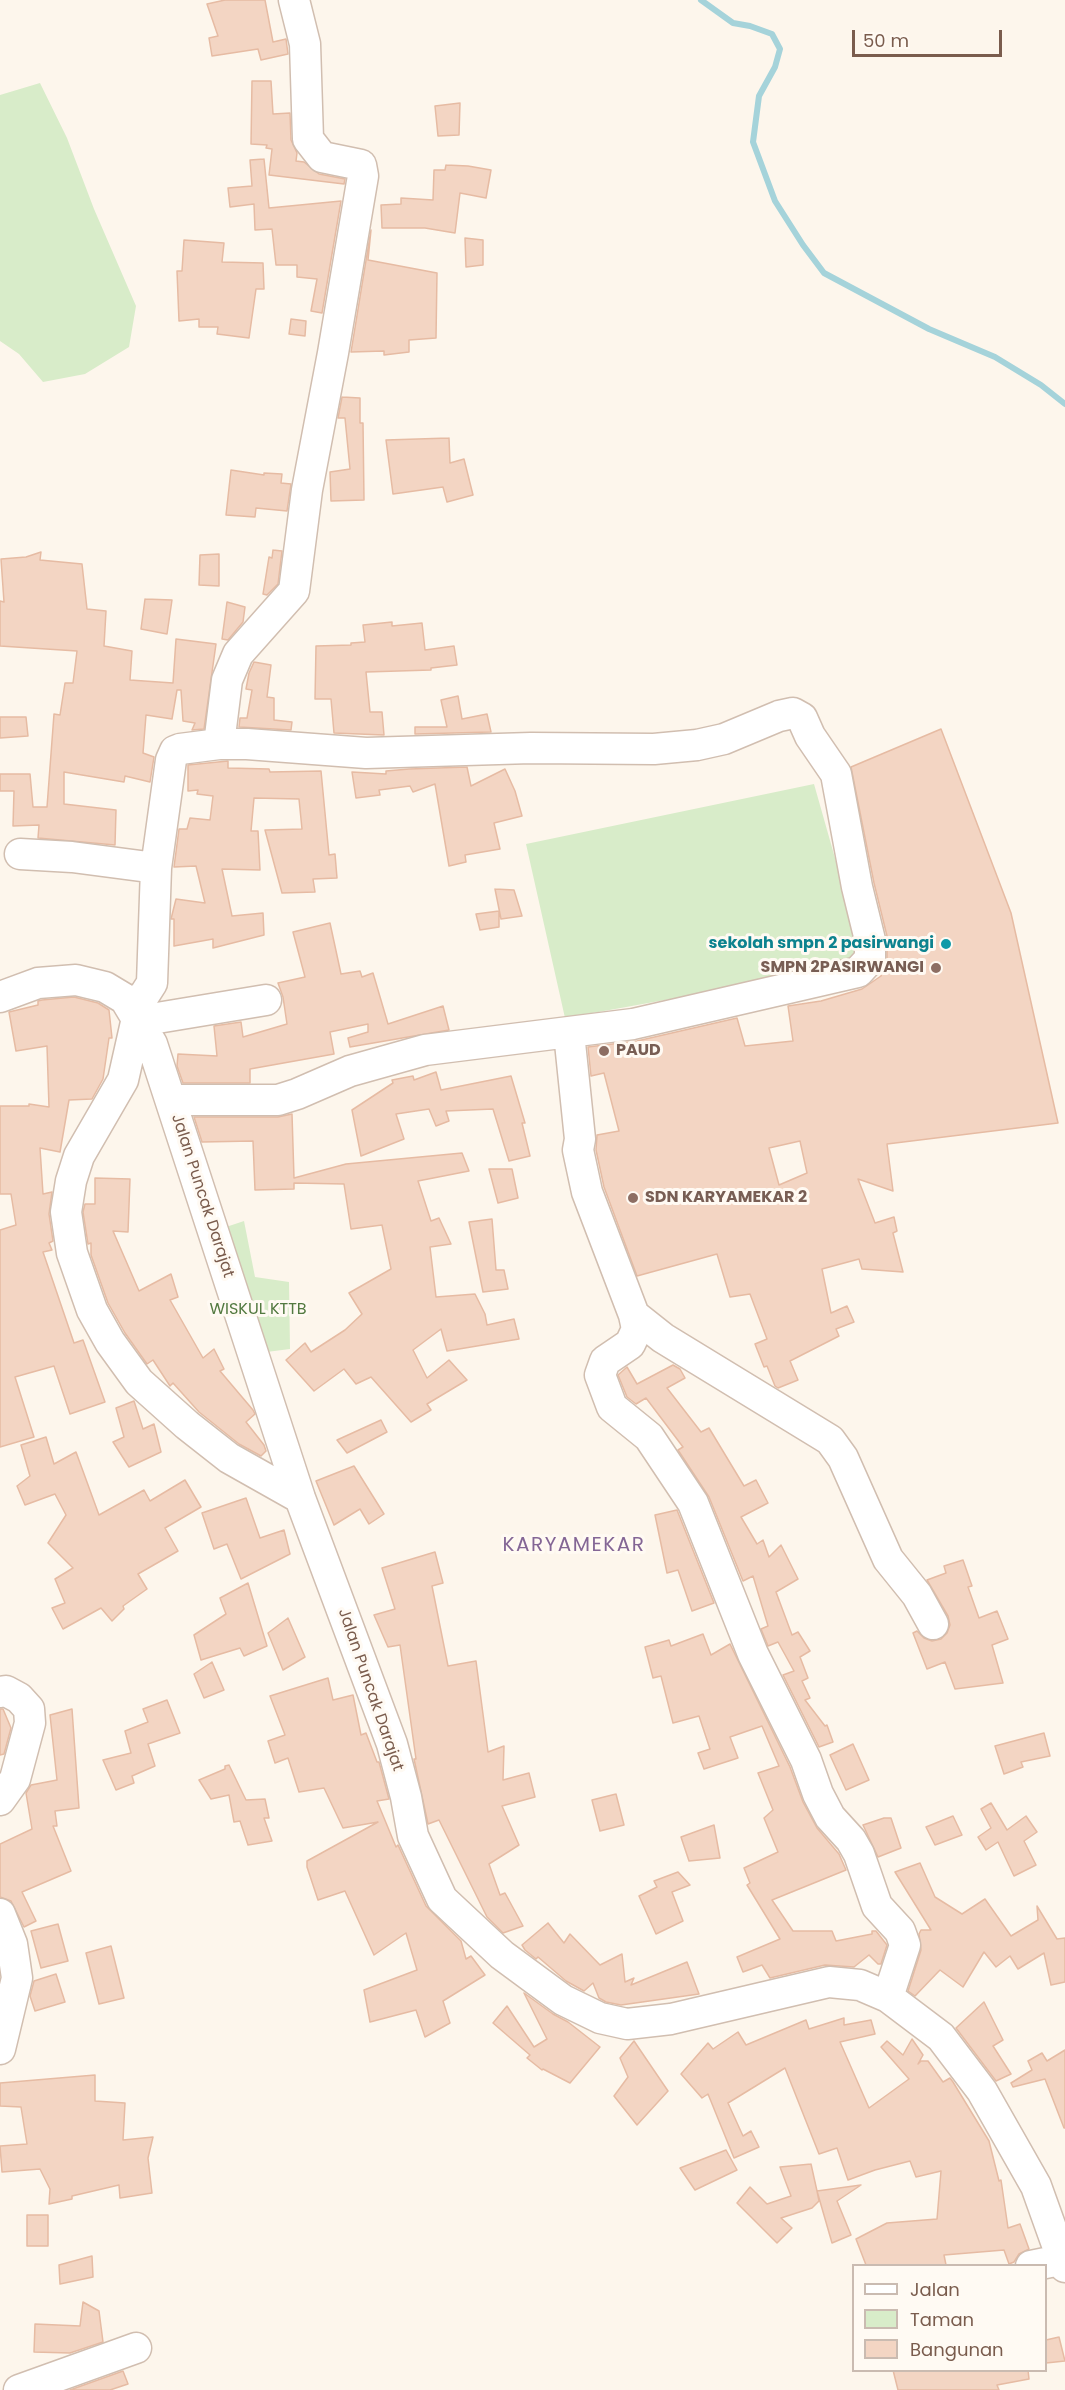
<!DOCTYPE html>
<html>
<head>
<meta charset="utf-8">
<style>
  body { margin:0 }
  #map { position:relative; width:1065px; height:2390px; overflow:hidden; background:#fdf6ec; font-family:Poppins,sans-serif }
  canvas { display:block }
  .legend { position:absolute; left:852px; top:2264px; width:195px; height:108px; box-sizing:border-box; background:#fffaf3; border:2px solid #cabbb1; margin:0; padding:8px 10px; list-style:none; font-size:18px; color:#7a5c4d }
  .legend li { display:flex; align-items:center; gap:12px; height:30px }
  .legend b { width:30px; border:2px solid #cabbb1 }
  .scale { position:absolute; left:852px; top:30px; width:150px; height:27px; box-sizing:border-box; border:3px solid #7a5c4d; border-top:0; padding-left:8px; font-size:18px; line-height:21px; white-space:nowrap; color:#7a5c4d; -webkit-text-stroke:4px #fffaf3; paint-order:stroke }
</style>
</head>
<body>
<div id="map">
<canvas width="1065" height="2390"></canvas>
<ul class="legend">
<li><b style="height:8px;background:#fff"></b>Jalan</li>
<li><b style="height:16px;background:#d8ecc9"></b>Taman</li>
<li><b style="height:16px;background:#f3d5c3"></b>Bangunan</li>
</ul>
<div class="scale">50 m</div>
</div>
<script>
const g = document.querySelector('canvas').getContext('2d');
g.lineJoin = 'round';
function fill(path, color) { g.fillStyle = color; g.fill(path, 'evenodd'); }
const poly = rows => new Path2D(rows.map(r => 'M' + r).join(''));
function trace(path, color, width, dash) { g.strokeStyle = color; g.lineWidth = width; g.lineCap = dash ? 'butt' : 'round'; g.setLineDash(dash || []); g.stroke(path); }
function drawText(font, color, halo, rows, align = 'center') {
  g.font = font + ' Poppins,sans-serif'; g.lineWidth = 6; g.setLineDash([]); g.textBaseline = 'middle'; g.strokeStyle = halo; g.fillStyle = color; for (const [text, x, y, turn = 0] of rows) {
    g.save(); g.translate(x, y); g.rotate((+turn || 0) * Math.PI / 180); g.textAlign = isNaN(turn) ? turn : align; if (halo) g.strokeText(text, 0, 0); g.fillText(text, 0, 0); g.restore();
  }
}
fill(poly([
  [40,83,67,138,94,209,136,306,129,347,85,374,43,382,19,354,0,341,0,95],
  [814,784,865,964,565,1018,526,844],
  [244,1221,255,1277,289,1282,290,1349,243,1355,199,1236]
]), '#d8ecc9');
trace(poly([
  [701,0,733,23,750,26,772,34,780,49,775,67,759,96,753,142,775,201,803,245,824,273,929,329,995,357,1041,385,1065,404]
]), '#a5d3da', 6);
const building = poly([
  [225,0,265,0,273,42,286,39,288,54,261,60,258,49,212,56,209,38,218,36,207,4,225,0],
  [252,81,271,81,273,114,290,113,291,140,297,153,296,161,304,162,319,174,345,179,344,184,269,175,272,149,266,148,267,145,251,144,252,81],
  [460,103,459,135,438,136,435,106,460,103],
  [264,159,269,208,341,201,322,313,311,311,317,279,297,277,297,265,276,265,272,229,255,230,254,204,230,207,228,188,252,186,250,160,264,159],
  [446,165,468,166,491,170,486,198,460,193,455,233,425,228,382,228,381,205,401,204,401,198,433,200,434,170,445,170,446,165],
  [371,230,368,260,437,273,436,338,409,340,409,352,384,355,384,351,351,352,371,230],
  [465,238,483,240,483,265,466,267,465,238],
  [184,240,224,243,222,262,263,263,264,289,256,289,249,338,217,334,218,327,199,327,199,319,179,321,177,271,182,271,184,240],
  [291,319,306,321,305,336,289,334,291,319],
  [342,397,360,398,360,423,363,423,364,500,331,501,330,472,350,469,345,418,338,418,342,397],
  [449,438,450,463,464,459,473,495,447,502,443,487,393,494,386,440,449,438],
  [231,470,264,475,264,473,282,474,281,483,291,484,287,511,256,508,255,517,226,515,231,470],
  [273,550,282,551,278,584,267,595,263,594,269,557,272,558,273,550],
  [41,552,40,560,82,564,87,609,106,611,104,646,132,651,130,680,173,683,176,639,216,644,204,729,192,730,195,723,183,721,181,690,177,690,172,719,146,715,143,753,154,757,150,782,125,776,124,782,64,772,64,804,116,810,115,845,38,838,39,825,13,826,14,791,0,791,0,774,30,774,33,807,47,807,54,714,60,715,65,683,73,683,77,651,0,646,0,601,4,602,1,559,26,557,41,552],
  [219,554,219,586,199,585,200,555,219,554],
  [145,599,172,600,167,634,141,629,145,599],
  [227,602,245,607,243,622,228,640,222,639,227,602],
  [392,622,392,626,422,623,425,650,454,646,457,665,431,668,431,670,366,672,370,712,382,712,384,735,334,733,331,699,315,699,316,646,351,645,351,643,365,642,363,625,392,622],
  [254,662,271,665,267,697,274,698,274,720,292,722,291,730,239,727,240,718,247,718,252,690,246,689,249,673,254,662],
  [458,696,462,719,487,714,491,732,415,734,415,727,447,727,441,700,458,696],
  [0,717,26,717,28,736,0,738,0,717],
  [941,729,1011,913,1058,1123,887,1144,893,1191,858,1179,875,1223,894,1217,897,1231,893,1233,903,1272,862,1269,859,1259,822,1269,831,1313,847,1306,854,1322,836,1329,839,1336,790,1361,798,1380,778,1388,775,1386,767,1366,764,1367,755,1344,767,1339,750,1294,730,1297,717,1254,637,1276,604,1187,596,1150,597,1135,619,1131,604,1073,591,1076,588,1047,637,1041,737,1018,745,1046,793,1041,788,1006,821,1001,862,989,881,976,887,959,887,936,874,883,851,767,941,729],
  [800,1141,807,1173,779,1185,769,1148,800,1141],
  [228,761,228,768,269,769,270,772,321,771,329,855,335,854,337,878,313,879,315,892,282,893,265,830,302,829,299,799,254,798,251,831,258,831,260,870,222,869,232,916,263,913,264,935,213,948,213,939,174,946,174,919,171,919,176,899,205,903,196,866,174,867,179,829,187,829,190,818,210,820,213,796,197,794,198,790,188,791,188,765,228,761],
  [467,767,471,786,505,769,515,791,522,816,494,823,500,849,465,855,466,862,449,866,435,784,413,792,410,786,379,790,380,795,356,798,352,772,386,774,386,771,409,769,467,767],
  [495,889,514,890,522,916,501,919,495,889],
  [499,911,499,927,480,930,476,914,499,911],
  [330,923,341,974,360,971,362,977,373,973,388,1024,443,1006,449,1030,350,1047,348,1038,368,1032,368,1024,330,1032,334,1054,250,1069,250,1083,183,1083,177,1066,178,1054,217,1056,214,1026,241,1022,243,1037,287,1024,283,997,278,983,305,977,293,932,330,923],
  [74,997,98,1003,109,1010,112,1038,109,1038,103,1079,92,1099,69,1100,60,1152,40,1148,43,1194,52,1192,49,1214,53,1241,49,1243,52,1250,43,1252,74,1343,83,1340,105,1402,70,1414,54,1366,15,1377,34,1437,0,1447,0,1230,16,1225,11,1194,0,1194,0,1106,29,1106,29,1104,49,1107,47,1046,16,1051,9,1012,38,1005,38,1001,42,1000,74,997],
  [436,1072,441,1090,511,1076,525,1123,522,1123,530,1156,509,1161,493,1109,446,1111,449,1121,436,1126,429,1109,396,1114,404,1139,361,1156,352,1110,393,1083,392,1080,413,1076,414,1080,436,1072],
  [292,1114,294,1178,346,1164,462,1153,469,1171,418,1181,431,1221,439,1218,451,1244,430,1247,436,1297,475,1294,485,1314,487,1325,514,1319,519,1339,447,1351,441,1329,413,1350,427,1378,449,1360,467,1380,427,1404,431,1410,411,1422,371,1377,356,1384,344,1369,314,1391,286,1360,305,1343,311,1352,345,1330,362,1314,349,1293,391,1269,382,1225,351,1229,344,1184,294,1183,294,1189,255,1190,253,1141,202,1142,194,1117,278,1117,292,1114],
  [489,1169,512,1169,518,1198,498,1203,489,1169],
  [95,1178,130,1179,128,1232,113,1231,139,1291,171,1274,178,1297,170,1300,203,1358,214,1349,224,1369,220,1371,253,1410,255,1414,246,1422,264,1445,266,1451,261,1456,239,1444,199,1412,173,1383,170,1386,153,1360,147,1364,125,1333,108,1303,91,1255,91,1243,88,1244,83,1212,85,1204,95,1204,95,1178],
  [492,1219,496,1270,504,1270,508,1289,483,1292,469,1222,492,1219],
  [673,1365,680,1369,685,1378,667,1388,701,1432,709,1428,744,1486,756,1480,768,1503,741,1517,757,1544,763,1540,769,1557,781,1545,798,1579,776,1592,792,1635,798,1632,810,1651,800,1657,808,1678,802,1681,810,1698,805,1700,825,1726,827,1725,833,1742,819,1747,783,1675,794,1671,778,1642,768,1646,761,1629,768,1626,753,1576,743,1581,709,1497,678,1450,683,1447,646,1398,636,1404,627,1397,618,1375,627,1367,637,1384,673,1365],
  [134,1401,143,1429,154,1424,161,1452,129,1467,113,1442,124,1437,116,1408,134,1401],
  [381,1420,387,1432,347,1453,337,1440,381,1420],
  [46,1437,54,1464,76,1452,99,1515,144,1490,150,1501,185,1480,201,1507,165,1528,178,1551,138,1574,147,1589,123,1606,124,1609,112,1621,101,1608,63,1629,52,1608,65,1603,55,1579,73,1568,48,1543,66,1515,55,1494,25,1505,17,1486,30,1476,21,1445,46,1437],
  [354,1466,384,1514,369,1524,360,1509,334,1525,316,1481,354,1466],
  [246,1498,260,1538,284,1530,290,1554,241,1579,227,1544,214,1549,202,1513,246,1498],
  [677,1510,714,1603,692,1611,678,1570,667,1573,655,1515,677,1510],
  [435,1552,443,1583,432,1586,448,1666,476,1661,488,1752,504,1746,503,1780,529,1773,535,1797,502,1806,519,1845,489,1864,500,1895,505,1893,523,1926,503,1933,487,1917,439,1820,428,1824,414,1759,416,1759,400,1645,388,1647,374,1615,395,1609,382,1568,435,1552],
  [963,1560,972,1586,968,1587,979,1618,997,1611,1008,1639,992,1645,1003,1683,955,1689,945,1662,927,1669,913,1633,917,1631,924,1638,932,1641,941,1639,947,1633,950,1625,948,1616,927,1580,946,1573,944,1566,963,1560],
  [248,1583,267,1646,244,1656,240,1648,201,1660,194,1635,226,1614,220,1598,248,1583],
  [288,1618,305,1657,283,1670,268,1633,288,1618],
  [703,1634,711,1655,730,1644,790,1767,803,1802,817,1828,839,1854,846,1870,772,1900,793,1931,832,1931,836,1941,872,1934,872,1931,876,1931,887,1945,881,1964,878,1964,869,1955,854,1967,825,1965,770,1978,762,1965,743,1972,737,1957,780,1939,747,1885,750,1883,744,1868,778,1852,764,1818,773,1810,758,1773,779,1766,762,1726,730,1737,738,1758,704,1769,698,1753,710,1749,699,1716,673,1723,661,1676,653,1678,645,1647,669,1640,671,1646,703,1634],
  [212,1662,224,1690,204,1698,194,1674,212,1662],
  [328,1678,333,1700,353,1695,361,1735,366,1733,377,1762,379,1762,389,1799,377,1801,396,1847,398,1845,426,1906,461,1941,466,1959,471,1956,485,1975,443,2001,450,2023,425,2037,416,2010,370,2022,364,1990,417,1970,406,1933,374,1955,345,1891,318,1900,307,1867,307,1861,378,1822,343,1828,324,1788,299,1792,288,1758,275,1763,268,1741,285,1735,270,1696,328,1678],
  [167,1700,180,1733,148,1744,155,1766,132,1776,134,1783,116,1790,103,1760,131,1753,125,1731,148,1722,143,1709,167,1700],
  [0,1709,3,1709,11,1728,4,1754,0,1755,0,1709],
  [72,1709,79,1808,55,1811,57,1826,53,1826,71,1871,22,1892,36,1921,24,1927,11,1901,0,1897,0,1844,32,1829,26,1793,31,1785,57,1780,50,1715,72,1709],
  [1044,1733,1050,1756,1021,1762,1023,1767,1004,1774,995,1746,1044,1733],
  [853,1744,869,1780,846,1790,830,1755,853,1744],
  [229,1765,246,1800,265,1799,269,1818,264,1818,272,1841,248,1845,240,1821,234,1822,229,1795,211,1799,199,1780,225,1769,225,1766,229,1765],
  [616,1794,624,1825,600,1831,592,1800,616,1794],
  [991,1803,1007,1830,1026,1816,1037,1832,1024,1841,1036,1865,1014,1876,998,1842,986,1850,978,1837,991,1828,981,1809,991,1803],
  [953,1816,962,1835,935,1845,926,1827,953,1816],
  [884,1818,891,1818,901,1848,878,1857,863,1825,884,1818],
  [714,1825,720,1858,689,1861,681,1837,714,1825],
  [920,1863,935,1897,962,1914,985,1899,1011,1936,1038,1920,1037,1906,1057,1939,1065,1938,1065,1982,1051,1985,1044,1953,1018,1969,1010,1956,996,1967,984,1952,963,1987,940,1970,915,1996,908,1991,921,1950,919,1934,921,1930,931,1930,895,1872,920,1863],
  [678,1872,690,1885,672,1892,683,1921,656,1934,639,1896,657,1887,654,1881,678,1872],
  [548,1923,564,1943,570,1934,600,1965,622,1954,625,1982,634,1978,631,1985,687,1962,699,1994,621,2005,606,2002,599,1998,593,1983,584,1991,566,1981,538,1957,536,1959,525,1950,522,1945,548,1923],
  [58,1924,68,1961,41,1968,31,1931,58,1924],
  [111,1946,124,1998,99,2004,86,1953,111,1946],
  [56,1974,65,2002,35,2011,30,1996,34,1981,56,1974],
  [524,1993,553,2014,568,2022,600,2047,570,2083,543,2069,542,2070,527,2058,530,2055,493,2023,507,2006,534,2047,547,2039,524,1993],
  [984,2002,1003,2040,993,2046,1011,2074,996,2081,956,2028,984,2002],
  [844,2018,844,2025,871,2020,875,2034,840,2042,869,2108,909,2079,881,2047,887,2041,903,2055,912,2039,923,2055,918,2064,921,2061,928,2061,943,2082,950,2078,953,2082,989,2141,999,2181,1001,2180,1008,2228,1020,2224,1029,2249,1019,2254,1014,2262,1009,2264,1004,2250,944,2255,946,2265,866,2265,856,2239,887,2223,937,2219,941,2171,916,2177,910,2161,875,2170,848,2180,837,2148,819,2154,785,2068,728,2103,743,2136,751,2131,759,2147,734,2158,708,2094,702,2098,681,2074,708,2043,713,2049,738,2032,746,2045,806,2020,809,2029,844,2018],
  [634,2041,668,2091,637,2125,614,2096,628,2077,620,2058,634,2041],
  [1065,2050,1065,2128,1064,2128,1045,2079,1013,2087,1011,2083,1032,2070,1028,2061,1042,2053,1047,2061,1065,2050],
  [95,2075,95,2101,125,2103,123,2140,153,2137,148,2158,152,2193,120,2198,119,2185,72,2196,72,2199,49,2204,50,2189,40,2169,2,2172,0,2146,27,2144,21,2107,0,2106,0,2083,95,2075],
  [726,2150,737,2170,695,2190,680,2168,726,2150],
  [811,2164,817,2191,861,2185,837,2201,851,2235,832,2243,817,2191,819,2201,812,2208,781,2218,792,2228,777,2243,737,2203,750,2187,767,2204,791,2196,780,2167,811,2164],
  [27,2215,48,2215,48,2246,27,2246,27,2215],
  [92,2256,93,2277,60,2284,59,2265,92,2256],
  [83,2302,99,2311,103,2342,70,2353,34,2352,35,2324,80,2326,83,2302],
  [1059,2337,1065,2361,1046,2363,1046,2340,1059,2337],
  [893,2370,1028,2370,1029,2379,997,2385,999,2390,898,2390,893,2370],
  [123,2371,128,2384,110,2390,70,2390,123,2371]
]);
fill(building, '#f3d5c3');
trace(building, '#e6bba3', 1.5);
const minor = poly([
  [219,744,227,680,238,654,294,591,307,490,333,353,363,176,361,165,322,157,308,139,305,44,294,0],
  [20,854,72,857,156,868],
  [0,997,38,983,76,980,105,987,125,999,152,1044,300,1498,392,1744,406,1797,413,1836,442,1899,502,1955,563,2000,600,2018,627,2024,671,2019,829,1982,860,1985,888,1997,941,2037,982,2091,1036,2186,1065,2267],
  [131,1008,145,994,152,983,156,868,171,760,175,751,180,749,219,744,247,744,366,753,531,748,654,749,697,745,724,739,779,716,793,713,802,718,810,736,836,774,857,887,870,940,870,959,858,972,633,1024,425,1050,350,1071,297,1094,278,1100,171,1100],
  [137,1018,123,1080,79,1156,71,1181,66,1212,72,1253,92,1310,110,1342,139,1382,187,1425,229,1458,300,1498],
  [139,1021,266,1000],
  [569,1033,580,1139,578,1150,587,1192,634,1315,663,1338,830,1440,843,1458,888,1559,917,1595,933,1624],
  [634,1315,637,1329,630,1344,605,1361,600,1375,612,1407,649,1437,693,1503,753,1654,806,1760,818,1794,830,1817,851,1840,859,1854,877,1906,900,1931,905,1945,888,1997],
  [0,1692,6,1691,19,1698,29,1709,30,1723,15,1779,0,1800],
  [0,1914,12,1944,17,1978,0,2049],
  [1031,2266,1065,2259],
  [19,2390,136,2348]
]);
trace(minor, '#d1beb0', 33);
trace(minor, '#fff', 30);
for (const [x, y, r, color] of [
  [946,944,6,"#0f9aa8"],
  [936,968,6,"#8d6e63"],
  [604,1051,6,"#8d6e63"],
  [633,1198,6,"#8d6e63"]
]) { const dot = new Path2D(); dot.arc(x, y, r, 0, 2 * Math.PI); g.fillStyle = color; g.fill(dot); trace(dot, '#fffaf3', 2); }
drawText('bold 16px', '#0d838f', '#fffaf3', [
  ["sekolah smpn 2 pasirwangi",934,944]
], 'right');
drawText('bold 16px', '#785e54', '#fffaf3', [
  ["SMPN 2PASIRWANGI",924,968,"right"],
  ["PAUD",616,1051],
  ["SDN KARYAMEKAR 2",645,1198]
], 'left');
drawText('16px', '#7a5c4d', '#fffaf3', [
  ["Jalan Puncak Darajat",202,1196,72],
  ["Jalan Puncak Darajat",370,1690,71]
]);
drawText('16px', '#537a41', '#fffaf3', [
  ["WISKUL KTTB",258,1310]
]);
g.letterSpacing = '1.5px';
drawText('20px', '#846695', '#fffaf3', [
  ["KARYAMEKAR",574,1546]
]);
g.letterSpacing = '0px';
</script>
</body>
</html>
